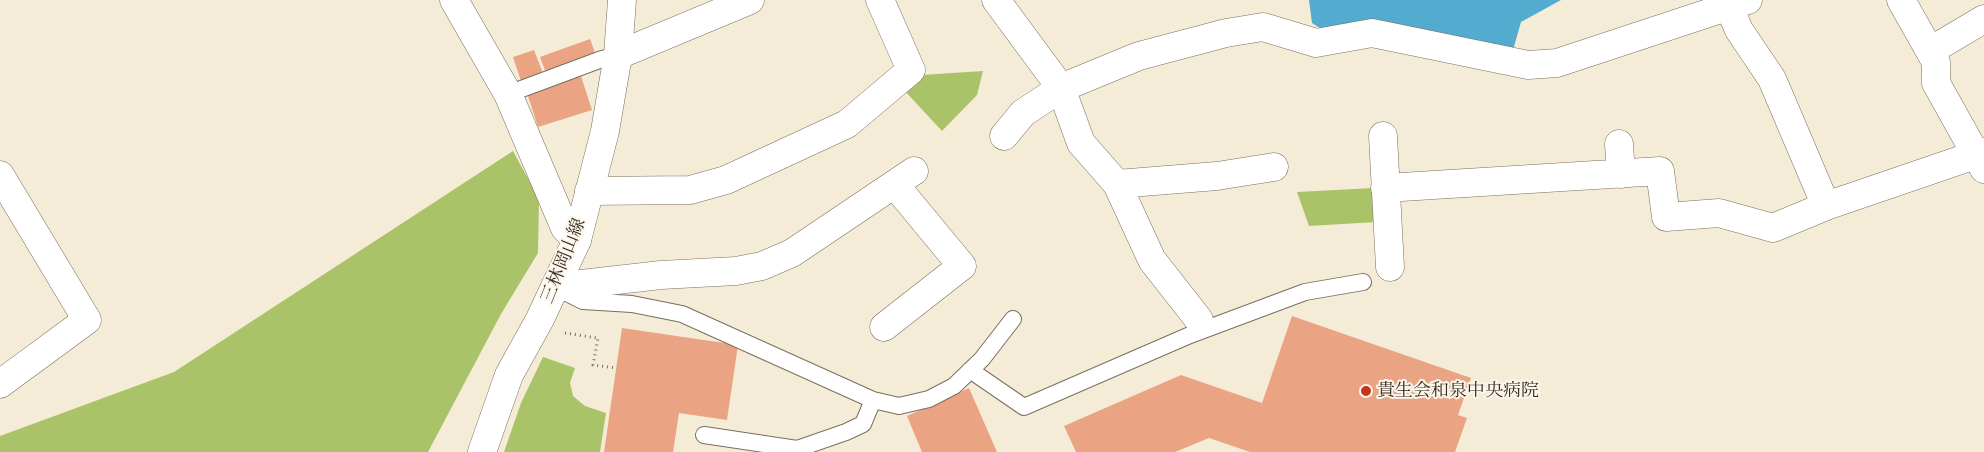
<!DOCTYPE html>
<html>
<head>
<meta charset="utf-8">
<style>
  body { margin:0 }
  canvas { display:block; background:#f4ecd6 }
</style>
</head>
<body>
<canvas width="1984" height="452"></canvas>
<script>
const g = document.querySelector('canvas').getContext('2d');
g.lineJoin = 'round';
function fill(path, color) { g.fillStyle = color; g.fill(path, 'evenodd'); }
const poly = rows => new Path2D(rows.map(r => 'M' + r).join(''));
function trace(path, color, width, dash) { g.strokeStyle = color; g.lineWidth = width; g.lineCap = dash ? 'butt' : 'round'; g.setLineDash(dash || []); g.stroke(path); }
function drawText(font, color, halo, rows, align = 'center') {
  g.font = font + ' "Gentium Book Plus","Noto Serif JP",serif'; g.lineWidth = 4; g.setLineDash([]); g.textBaseline = 'middle'; g.strokeStyle = halo; g.fillStyle = color; for (const [text, x, y, turn = 0] of rows) {
    g.save(); g.translate(x, y); g.rotate((+turn || 0) * Math.PI / 180); g.textAlign = isNaN(turn) ? turn : align; if (halo) g.strokeText(text, 0, 0); g.fillText(text, 0, 0); g.restore();
  }
}
fill(poly([
  [983,71,977,95,942,131,904,90,922,75],
  [513,151,539,199,538,253,501,314,428,452,0,452,0,436,174,372],
  [1374,188,1376,222,1309,226,1297,192],
  [543,357,575,368,570,383,573,396,585,406,606,413,600,452,504,452,521,403]
]), '#aac368');
fill(poly([
  [1309,0,1561,0,1521,22,1513,50,1323,30,1312,23]
]), '#53abd0');
fill(poly([
  [590,39,597,58,547,76,540,57],
  [534,50,544,76,522,84,513,57],
  [581,76,592,110,538,127,527,93],
  [1292,316,1471,378,1458,415,1467,418,1455,452,1250,452,1209,438,1175,452,1076,452,1064,426,1181,375,1262,403],
  [622,328,738,345,727,420,679,413,673,452,604,452],
  [969,388,997,452,922,452,907,416]
]), '#eaa483');
const service = poly([
  [508,94,602,59,618,55],
  [559,289,583,301,632,304,682,314,873,400,899,406,929,399,954,386,982,359,1013,319],
  [970,370,1024,407,1190,335,1305,292,1363,282],
  [704,435,797,449,846,432,863,424,873,400]
]);
const minor = poly([
  [454,0,508,94,565,228,577,240],
  [996,0,1061,88,1081,143,1117,184,1152,260,1199,320],
  [1901,0,1936,62,1936,83,1984,169],
  [1729,7,1739,30,1772,79,1826,206],
  [1930,51,1984,19],
  [618,55,750,0],
  [1004,136,1023,113,1061,88,1139,56,1226,33,1263,27,1316,43,1372,33,1528,65,1557,63,1748,0],
  [1383,136,1390,267],
  [1619,144,1621,174],
  [0,175,87,320,0,384],
  [1117,184,1217,176,1274,167],
  [1385,188,1660,171,1666,217,1719,213,1773,228,1826,206,1984,152],
  [589,191,690,190,726,180,847,124,911,70,880,0],
  [555,287,661,275,736,271,762,266,792,253,914,171],
  [884,327,962,266,895,185]
]);
const secondary = poly([
  [482,452,509,375,540,319,577,240,605,131,618,55,622,0]
]);
trace(service, '#7c6e5e', 18);
trace(minor, '#7c6e5e', 29);
trace(secondary, '#7c6e5e', 29);
trace(poly([
  [565,333,598,338,593,365,616,368]
]), '#7c6e5e', 3, [1, 4]);
trace(service, '#fff', 16);
trace(minor, '#fff', 28);
trace(secondary, '#fff', 28);
for (const [x, y, r, color] of [
  [1366,391,6,"#c8321e"]
]) { const dot = new Path2D(); dot.arc(x, y, r, 0, 2 * Math.PI); g.fillStyle = color; g.fill(dot); trace(dot, '#fbf7ec', 2); }
drawText('18px', '#3b2a1e', '#fbf7ec', [
  ["三林岡山線",564,261,-68]
]);
drawText('18px', '#3b2a1e', '#fbf7ec', [
  ["貴生会和泉中央病院",1377,391]
], 'left');
</script>
</body>
</html>
